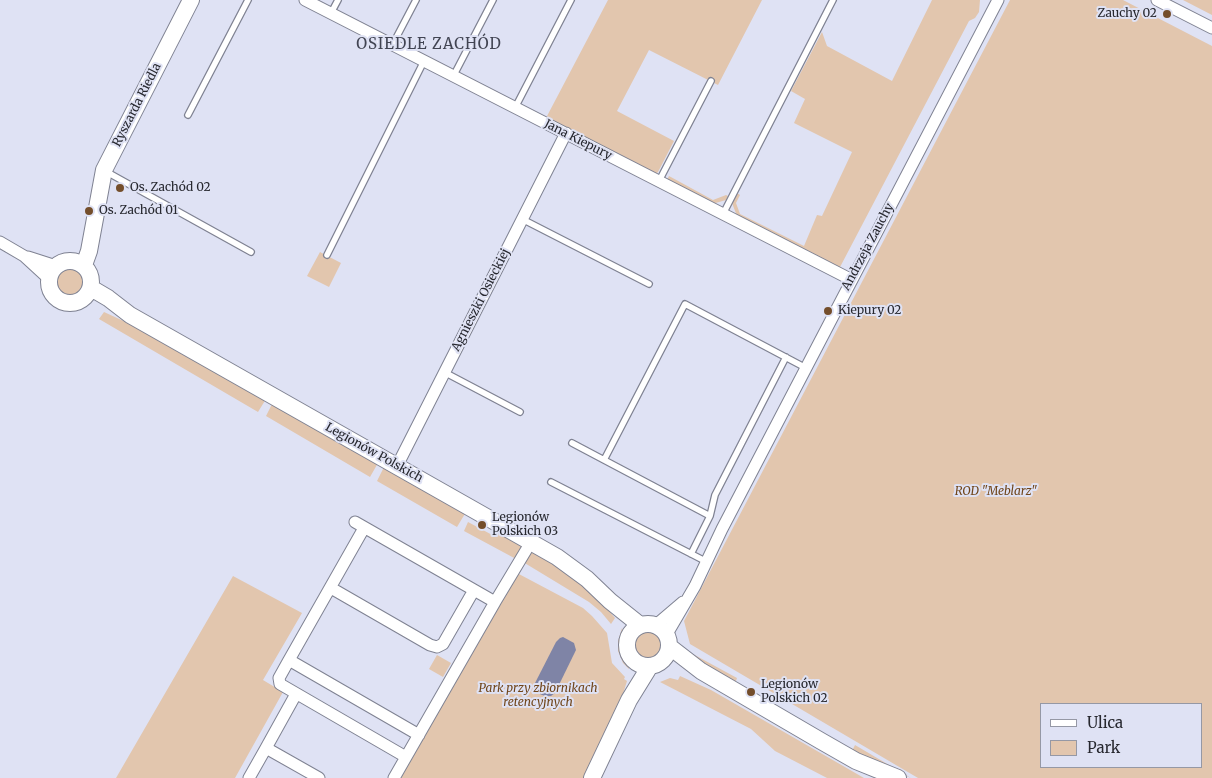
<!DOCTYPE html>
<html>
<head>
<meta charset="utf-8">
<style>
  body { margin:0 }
  #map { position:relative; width:1212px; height:778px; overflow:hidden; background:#dfe2f4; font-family:Merriweather,serif }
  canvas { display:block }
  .legend { position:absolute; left:1040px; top:703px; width:162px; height:65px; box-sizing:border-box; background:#dfe2f4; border:1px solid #9598a5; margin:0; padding:6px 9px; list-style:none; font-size:15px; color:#27282f }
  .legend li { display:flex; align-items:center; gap:10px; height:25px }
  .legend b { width:25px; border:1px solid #9598a5 }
</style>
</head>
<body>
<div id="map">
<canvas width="1212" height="778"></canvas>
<ul class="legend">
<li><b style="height:6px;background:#fff"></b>Ulica</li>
<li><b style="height:14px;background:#e2c6ae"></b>Park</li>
</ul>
</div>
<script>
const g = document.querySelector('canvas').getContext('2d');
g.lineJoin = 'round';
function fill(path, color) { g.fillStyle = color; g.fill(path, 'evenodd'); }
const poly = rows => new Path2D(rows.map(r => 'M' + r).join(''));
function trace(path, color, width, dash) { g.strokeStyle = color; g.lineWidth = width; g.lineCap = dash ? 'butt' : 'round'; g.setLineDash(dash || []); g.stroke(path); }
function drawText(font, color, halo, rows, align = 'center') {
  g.font = font + ' Merriweather,serif'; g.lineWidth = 4; g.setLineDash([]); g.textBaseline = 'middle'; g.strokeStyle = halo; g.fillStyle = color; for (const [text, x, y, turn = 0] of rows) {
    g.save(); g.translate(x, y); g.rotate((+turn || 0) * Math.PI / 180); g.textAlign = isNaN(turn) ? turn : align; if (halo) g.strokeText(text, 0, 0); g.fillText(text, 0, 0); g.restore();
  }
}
fill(poly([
  [608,0,762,0,718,85,649,50,617,111,674,141,658,172,655,175,546,118],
  [932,0,980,0,979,12,975,18,969,21,839,269,737,216,732,203,737,193,740,195,736,203,740,214,804,246,817,215,822,216,852,152,794,123,805,99,791,91,822,32,827,46,892,81],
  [1010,0,1123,0,1212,46,1212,778,918,778,690,644,684,621],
  [1201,704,1201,767,1041,767,1041,704],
  [1183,0,1212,0,1212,15],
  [669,176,713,200,726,195,728,196,726,200,712,204,667,180],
  [320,252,341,263,329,287,307,276],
  '56 282a15 15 0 1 1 30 0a15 15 0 1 1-30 0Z',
  [104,312,141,329,266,399,258,412,99,319],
  [273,402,378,463,370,477,266,416],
  [384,467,466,512,457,527,377,481],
  [468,522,496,537,499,532,521,544,522,547,516,559,464,531],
  [531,551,571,575,604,605,615,618,611,624,601,612,589,602,523,562],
  [517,573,583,608,592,616,607,633,612,663,625,677,624,679,627,681,619,707,586,778,401,778],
  [233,576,302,613,263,680,283,692,235,778,116,778],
  [622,628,624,636,624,649,628,660,629,669,623,663,618,651,618,641],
  '634 645a15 15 0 1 1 30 0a15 15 0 1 1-30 0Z',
  [691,653,737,678,735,684,690,657],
  [437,655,451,663,443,677,429,669],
  [680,676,711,690,864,778,827,778,775,751,751,729,660,682,670,678,678,680],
  [855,745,911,778,851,753]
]), '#e2c6ae');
fill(poly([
  [563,637,574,643,576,650,555,693,551,696,545,696,537,693,534,685,556,642,560,638]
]), '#7f84a6');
const lane = poly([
  [331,13,338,0],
  [395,40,416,0],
  [456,71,493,0],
  [517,104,571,0],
  [188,115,248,0],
  [105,171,251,252],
  [659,181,711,81],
  [723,214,833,0],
  [522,219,649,284],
  [327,255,424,61],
  [444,372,520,412],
  [572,443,710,516],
  [604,460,685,304,806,368],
  [551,482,707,562],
  [691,554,710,516,715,495,786,357]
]);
const street = poly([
  [305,0,852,280],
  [1157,0,1212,28],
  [0,242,24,256,49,279],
  [28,257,56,266],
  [397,466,566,133],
  [355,522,495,602,531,542],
  [364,528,289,660,419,735],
  [331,588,430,645,437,647,443,644,474,590],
  [656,625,683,602],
  [667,634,695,586,722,529,998,0],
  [289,660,279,678,280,684,406,757],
  [296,694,266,748,319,778],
  [249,778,266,748],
  [394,778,495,602]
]);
const secondary = poly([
  '49 282a21 21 0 1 1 42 0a21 21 0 1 1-42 0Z',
  [84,265,89,251,104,170,191,0],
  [91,288,108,298,130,315,557,557,587,579,610,601,640,625],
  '627 645a21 21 0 1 1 42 0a21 21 0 1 1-42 0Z',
  [670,647,701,671,821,741,856,761,898,778],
  [592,778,629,700,650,666]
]);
trace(lane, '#7f8292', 8);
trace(street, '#7f8292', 13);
trace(secondary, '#7f8292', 18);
trace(lane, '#fff', 5.5);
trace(street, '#fff', 11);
trace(secondary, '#fff', 16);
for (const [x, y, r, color] of [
  [1167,14,5,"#744e2b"],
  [120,188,5,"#744e2b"],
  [89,211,5,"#744e2b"],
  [828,311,5,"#744e2b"],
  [482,525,5,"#744e2b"],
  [751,692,5,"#744e2b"]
]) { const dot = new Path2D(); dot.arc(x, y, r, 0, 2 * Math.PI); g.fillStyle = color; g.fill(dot); trace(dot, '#dfe2f4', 2); }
drawText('12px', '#27282f', '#dfe2f4', [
  ["Zauchy 02",1157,14,"right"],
  ["Os. Zachód 02",130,188],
  ["Os. Zachód 01",99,211],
  ["Kiepury 02",838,311],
  ["Legionów",492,518],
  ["Polskich 03",492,532],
  ["Legionów",761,685],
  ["Polskich 02",761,699]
], 'left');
drawText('12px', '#27282f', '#dfe2f4', [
  ["Ryszarda Riedla",137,105,-63],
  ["Jana Kiepury",578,140,27],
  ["Andrzeja Zauchy",868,247,-62],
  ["Agnieszki Osieckiej",481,300,-63],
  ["Legionów Polskich",374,453,29]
]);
drawText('italic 12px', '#70451a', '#dfe2f4', [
  ["ROD \"Meblarz\"",996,492],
  ["Park przy zbiornikach",538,689],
  ["retencyjnych",538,703]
]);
g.letterSpacing = '1px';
drawText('15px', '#414452', '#dfe2f4', [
  ["OSIEDLE ZACHÓD",429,45]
]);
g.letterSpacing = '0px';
</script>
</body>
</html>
